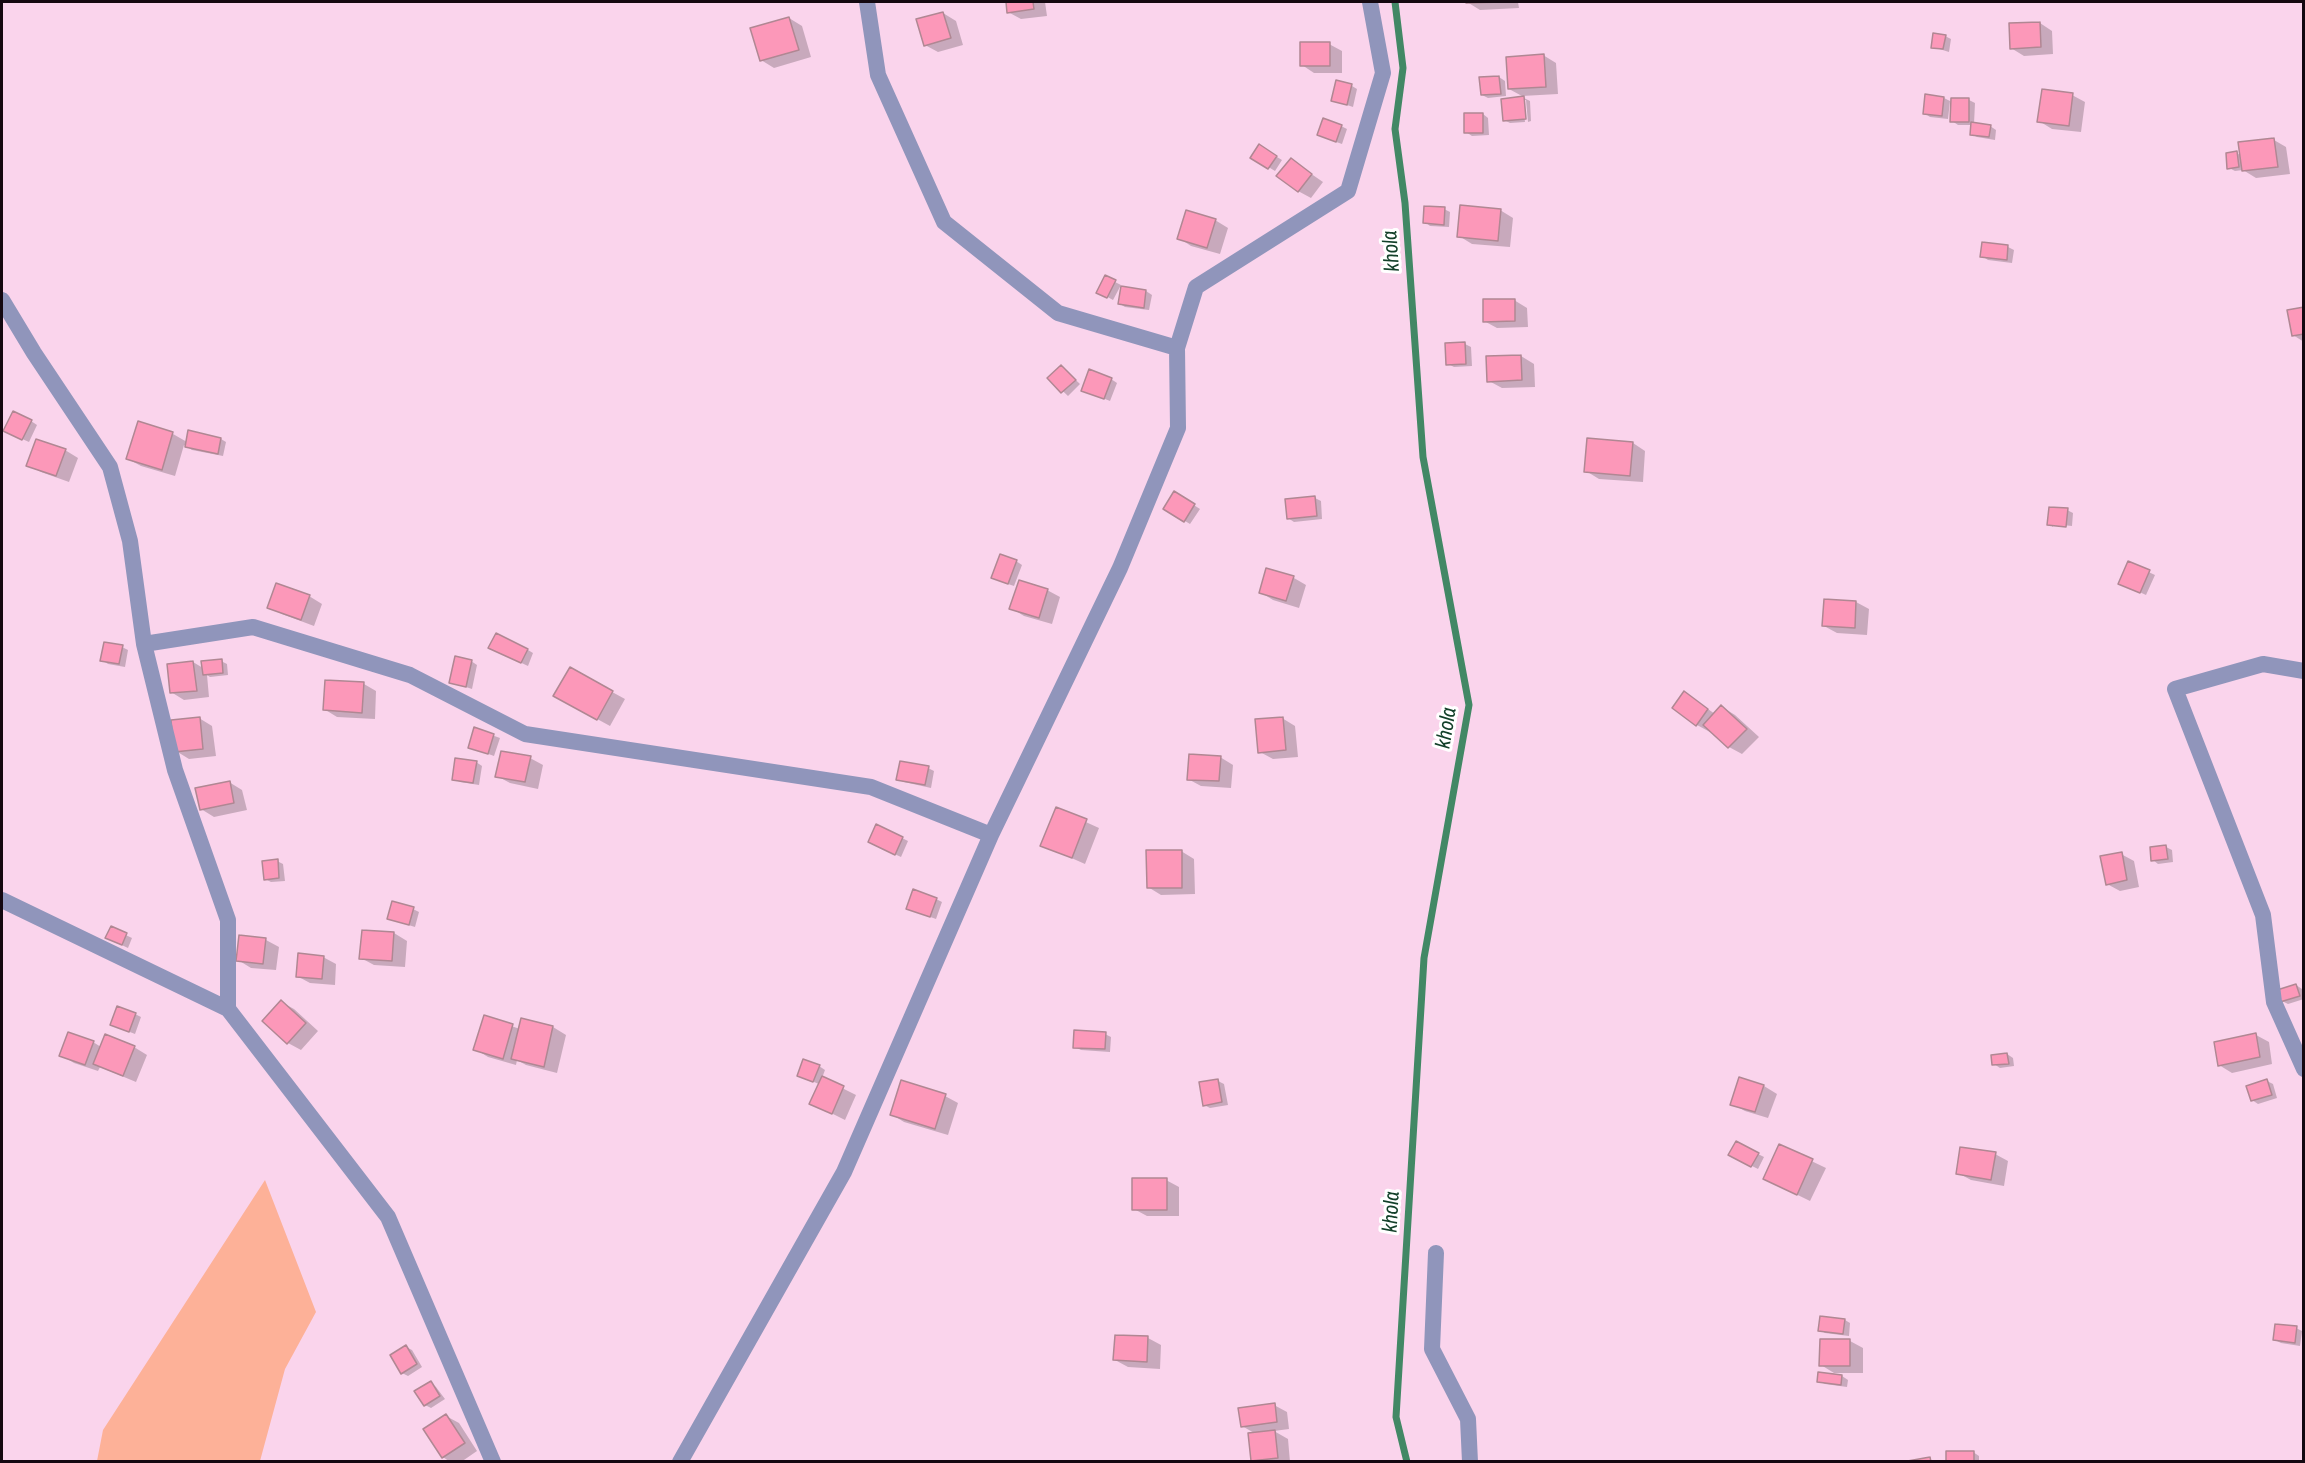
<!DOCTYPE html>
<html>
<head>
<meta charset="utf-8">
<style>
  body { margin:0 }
  #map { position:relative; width:2305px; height:1463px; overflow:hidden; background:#fad4ec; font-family:"Archivo Narrow",sans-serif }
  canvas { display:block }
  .frame { position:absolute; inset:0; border:3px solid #140810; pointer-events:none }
</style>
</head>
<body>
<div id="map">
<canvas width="2305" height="1463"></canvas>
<div class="frame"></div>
</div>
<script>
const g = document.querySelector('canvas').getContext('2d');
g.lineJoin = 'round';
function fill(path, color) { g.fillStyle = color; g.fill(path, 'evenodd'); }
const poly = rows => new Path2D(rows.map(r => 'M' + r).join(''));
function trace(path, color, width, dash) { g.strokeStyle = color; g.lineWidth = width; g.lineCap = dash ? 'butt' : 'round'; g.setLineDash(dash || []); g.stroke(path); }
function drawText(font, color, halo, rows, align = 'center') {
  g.font = font + ' "Archivo Narrow",sans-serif'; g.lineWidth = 6; g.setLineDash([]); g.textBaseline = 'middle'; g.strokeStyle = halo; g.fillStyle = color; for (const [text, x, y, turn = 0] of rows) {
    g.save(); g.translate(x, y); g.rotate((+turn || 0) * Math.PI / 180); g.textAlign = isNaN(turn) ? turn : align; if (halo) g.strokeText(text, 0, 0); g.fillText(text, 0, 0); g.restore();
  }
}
fill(poly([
  [265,1180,316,1312,285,1369,260,1461,97,1461,103,1430]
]), '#fdb198');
fill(poly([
  [1007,2,1045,2,1047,16,1021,19,1008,12],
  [1467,2,1518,2,1519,8,1480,10],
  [943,13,956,21,963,45,938,52,925,45],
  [789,18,802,26,811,57,774,68,761,60],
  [2040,23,2052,31,2053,54,2024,56,2011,48],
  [1945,36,1951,39,1949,52,1933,47],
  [1329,44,1342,51,1342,73,1314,73,1302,65],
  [1543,55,1556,63,1558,94,1522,96,1509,89],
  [1499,77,1505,81,1506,96,1488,98,1482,95],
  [1352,86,1357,89,1353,107,1332,100],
  [2072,95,2085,102,2081,132,2052,129,2039,121],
  [1926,96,1944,98,1950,101,1948,119,1930,117,1924,113],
  [1524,98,1530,101,1531,121,1528,122,1526,100,1523,100,1525,122,1510,123,1504,120],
  [1969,100,1975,103,1974,124,1990,126,1996,130,1995,140,1977,137,1971,134,1973,125,1958,125,1952,121],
  [1483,114,1488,118,1489,135,1472,136,1466,132],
  [1341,126,1347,129,1342,144,1325,138],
  [2274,140,2286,147,2290,174,2256,178,2243,170,2235,171,2229,168,2237,153,2241,156],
  [1259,146,1282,160,1275,171,1252,157],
  [1291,160,1323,182,1311,198,1298,191],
  [1444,209,1450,212,1449,227,1430,226,1425,222],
  [1500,210,1513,218,1510,247,1472,244,1459,236],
  [1215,220,1228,228,1220,254,1191,246,1179,238],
  [1983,244,2008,247,2014,250,2012,263,1988,260,1982,256],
  [1115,282,1121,285,1113,300,1104,295],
  [1146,291,1152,295,1149,310,1125,307,1120,304],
  [1514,300,1527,308,1528,327,1497,328,1484,321],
  [2304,309,2304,342,2293,335],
  [1465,344,1471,347,1472,366,1454,367,1448,364],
  [1521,356,1534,364,1535,387,1502,388,1489,381,1488,358],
  [1061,366,1080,384,1068,396,1049,378],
  [1111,379,1117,383,1110,401,1083,390],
  [31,421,37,425,29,442,11,434],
  [139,423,173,434,187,442,221,439,226,442,223,456,192,450,184,445,175,476,141,466,128,459],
  [1633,443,1645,451,1643,482,1599,479,1586,471],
  [65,450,78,458,69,482,41,472,28,465],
  [1175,493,1200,509,1190,524,1165,509],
  [1315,498,1321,501,1322,519,1294,522,1288,518],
  [2067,510,2073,513,2072,526,2053,524,2053,527,2049,524],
  [1016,561,1022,565,1014,586,999,581],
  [2129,563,2155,575,2146,595,2126,586],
  [1267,570,1294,578,1306,585,1299,608,1273,600,1260,592],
  [1047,590,1060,597,1052,624,1024,616,1011,608],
  [309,596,322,604,314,626,282,614,269,607],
  [1856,602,1869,609,1867,635,1837,633,1824,626],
  [122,647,128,650,125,667,108,664,102,660],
  [528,650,533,653,528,666,496,651],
  [221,661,227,664,228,675,210,677,207,675,209,697,184,700,171,692,193,662,203,668],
  [471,661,477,665,472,689,451,682],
  [570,669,625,699,610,726,555,696],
  [364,684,376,691,375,719,337,717,324,709],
  [1685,693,1715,714,1722,707,1735,715,1759,737,1742,754,1729,747,1711,730,1710,732,1697,725,1674,707],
  [199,718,212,726,216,756,189,759,176,751],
  [1282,718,1295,726,1298,757,1273,759,1260,752],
  [475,729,500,738,494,756,469,747],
  [1220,757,1233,765,1231,788,1201,786,1188,779],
  [530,758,543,765,538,789,510,783,497,776],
  [476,762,482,766,479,785,460,782,454,779],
  [928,768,934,771,931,788,904,782,898,779],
  [229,782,242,790,247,810,214,817,201,809],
  [1057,809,1099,828,1085,864,1042,845],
  [902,838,908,841,901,857,875,845],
  [2166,847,2172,850,2173,862,2158,864,2153,860],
  [1181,851,1194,859,1195,894,1161,895,1148,887],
  [2121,854,2134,861,2139,887,2120,891,2107,884],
  [277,861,283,864,285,881,271,882,265,879],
  [936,899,942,902,936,919,908,909],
  [413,909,419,912,415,927,389,919],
  [111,928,132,938,128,948,113,941],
  [394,933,407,941,405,967,374,965,361,958],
  [266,940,279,947,276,970,251,968,238,960],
  [323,957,336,964,335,985,310,983,297,976],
  [2296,985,2302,989,2304,999,2288,1004,2282,1001],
  [281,1002,294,1009,318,1031,301,1050,288,1043],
  [135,1014,141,1017,135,1034,112,1025],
  [485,1017,520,1029,522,1020,553,1027,566,1035,557,1073,526,1065,517,1060,516,1065,488,1057,475,1049],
  [1105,1034,1111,1037,1110,1052,1081,1050,1075,1047],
  [2256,1035,2269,1042,2272,1064,2232,1073,2219,1065],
  [93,1042,101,1047,134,1047,147,1055,136,1082,100,1067,98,1071,74,1063,61,1055],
  [2007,1054,2013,1058,2014,1066,2000,1068,1994,1064],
  [819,1066,825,1070,822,1078,856,1095,845,1120,811,1103,819,1084,799,1076],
  [1740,1079,1764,1086,1777,1094,1768,1118,1745,1111,1732,1104],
  [1218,1081,1224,1084,1228,1105,1210,1108,1204,1105],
  [2267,1081,2273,1084,2277,1098,2258,1104,2252,1100],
  [945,1096,958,1103,948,1135,904,1122,891,1114],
  [1736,1143,1764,1157,1758,1169,1730,1155],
  [1780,1146,1826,1168,1810,1201,1765,1179],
  [1995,1154,2008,1161,2004,1186,1971,1180,1958,1173],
  [1166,1180,1179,1187,1179,1216,1147,1216,1134,1209],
  [1845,1320,1850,1323,1849,1336,1825,1333,1820,1330],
  [2296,1328,2302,1331,2300,1346,2281,1343,2275,1340],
  [1148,1338,1161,1345,1160,1369,1128,1367,1115,1360],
  [1821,1341,1850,1341,1863,1348,1863,1373,1834,1373,1821,1365],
  [406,1347,412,1350,422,1367,408,1376,402,1373],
  [1842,1376,1848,1380,1847,1387,1825,1384,1819,1381],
  [431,1383,436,1387,445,1399,431,1408,425,1405],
  [1274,1405,1287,1412,1289,1429,1274,1431,1288,1439,1290,1462,1255,1462,1253,1460,1256,1434,1242,1426],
  [446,1416,459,1423,477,1451,461,1462,450,1462,443,1457],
  [1973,1452,1979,1456,1979,1462,1948,1462]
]), '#0003');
trace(poly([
  [1395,2,1403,68,1395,129,1405,203,1423,457,1469,705,1424,958,1396,1417,1407,1462]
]), '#428865', 7);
const building = poly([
  [1006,2,1033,2,1034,9,1007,13,1006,2],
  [1466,2,1503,2,1466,3,1466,2],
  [943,12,951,38,924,46,916,19,943,12],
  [789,17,799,50,760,61,750,28,789,17],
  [2040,22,2041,47,2010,49,2009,23,2040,22],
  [1933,33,1946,35,1943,49,1931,48,1933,33],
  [1300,42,1330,42,1330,66,1300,66,1300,42],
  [1544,54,1546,87,1508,89,1506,57,1544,54],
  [1499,76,1501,94,1481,95,1479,77,1499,76],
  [1336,80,1352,84,1347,105,1331,101,1336,80],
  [2042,89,2073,93,2069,126,2037,122,2042,89],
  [1925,94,1944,97,1942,116,1923,114,1925,94],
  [1524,96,1526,119,1503,121,1501,99,1524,96],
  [1951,98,1969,98,1969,122,1950,122,1951,98],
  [1464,113,1483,113,1483,133,1464,133,1464,113],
  [1323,118,1342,125,1336,142,1317,135,1323,118],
  [1971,122,1991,125,1989,137,1970,135,1971,122],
  [2274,138,2278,167,2242,171,2238,142,2274,138],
  [1259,144,1277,156,1268,169,1250,158,1259,144],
  [2237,151,2239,167,2227,169,2226,153,2237,151],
  [1291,158,1312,174,1298,192,1276,176,1291,158],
  [1460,205,1501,209,1498,241,1457,237,1460,205],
  [1424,206,1445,207,1444,225,1423,223,1424,206],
  [1186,210,1216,219,1207,248,1177,239,1186,210],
  [1982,242,2008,245,2007,260,1980,257,1982,242],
  [1105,275,1116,280,1107,298,1096,293,1105,275],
  [1121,286,1146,290,1144,308,1118,304,1121,286],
  [1483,299,1515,299,1515,321,1483,322,1483,299],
  [2304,307,2304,334,2292,336,2287,310,2304,307],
  [1465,342,1466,364,1446,365,1445,343,1465,342],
  [1521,355,1522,380,1487,382,1486,356,1521,355],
  [1061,365,1076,380,1061,393,1047,378,1061,365],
  [1089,369,1112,378,1104,399,1081,391,1089,369],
  [13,411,32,420,22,440,3,431,13,411],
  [138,421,173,432,162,470,126,459,138,421],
  [188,430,221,438,218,454,185,447,188,430],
  [1587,438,1633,442,1630,476,1584,472,1587,438],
  [36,439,66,449,56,476,26,466,36,439],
  [1174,491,1195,504,1184,522,1163,509,1174,491],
  [1315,496,1317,516,1287,519,1285,499,1315,496],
  [2049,507,2068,508,2066,527,2047,525,2049,507],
  [1000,554,1017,560,1008,584,991,578,1000,554],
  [2128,561,2150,570,2140,593,2118,584,2128,561],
  [1266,568,1294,576,1286,601,1259,593,1266,568],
  [1019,580,1048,589,1039,618,1009,609,1019,580],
  [276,583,310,595,301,620,267,608,276,583],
  [1824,599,1856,601,1855,628,1822,626,1824,599],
  [496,633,528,649,521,663,488,648,496,633],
  [104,642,123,645,119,664,100,661,104,642],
  [455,656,472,660,466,687,449,683,455,656],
  [222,659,223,673,203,675,201,661,222,659],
  [193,661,197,691,170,693,167,664,193,661],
  [570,667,613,691,597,720,553,696,570,667],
  [325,680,364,682,362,713,323,710,325,680],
  [1684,691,1708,709,1696,726,1672,708,1684,691],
  [1721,705,1747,729,1728,748,1703,725,1721,705],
  [200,717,203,749,174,752,171,720,200,717],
  [1283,717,1286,750,1258,753,1255,719,1283,717],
  [474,727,494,734,488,754,468,748,474,727],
  [501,751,531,756,525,782,495,777,501,751],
  [1189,754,1221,756,1219,781,1187,780,1189,754],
  [455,758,477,761,473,783,452,780,455,758],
  [900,761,929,766,925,785,896,780,900,761],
  [230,781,234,803,200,810,195,788,230,781],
  [1056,807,1087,819,1072,858,1040,846,1056,807],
  [876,824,903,837,895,855,868,842,876,824],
  [2166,845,2168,859,2151,861,2150,847,2166,845],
  [1146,850,1182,850,1182,888,1147,888,1146,850],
  [2122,852,2127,880,2106,885,2100,856,2122,852],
  [278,859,279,878,264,880,262,861,278,859],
  [913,889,937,898,930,917,906,909,913,889],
  [392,901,414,907,409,925,387,919,392,901],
  [111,926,127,933,122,945,105,938,111,926],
  [362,930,394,932,392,961,359,959,362,930],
  [239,935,266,938,263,964,236,961,239,935],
  [298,953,324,956,322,979,296,977,298,953],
  [2296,984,2300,996,2280,1002,2277,990,2296,984],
  [281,1000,306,1023,287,1044,262,1021,281,1000],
  [117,1006,136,1013,129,1032,110,1025,117,1006],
  [484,1015,513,1024,503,1059,473,1050,484,1015],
  [521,1018,553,1026,544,1067,511,1059,521,1018],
  [1074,1030,1106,1032,1105,1049,1073,1048,1074,1030],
  [68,1032,94,1041,85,1065,59,1056,68,1032],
  [2256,1033,2260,1057,2218,1066,2214,1042,2256,1033],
  [105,1034,135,1046,123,1076,93,1064,105,1034],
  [2007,1053,2009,1064,1992,1065,1991,1055,2007,1053],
  [803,1059,820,1065,813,1082,797,1076,803,1059],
  [822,1076,844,1086,832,1114,809,1104,822,1076],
  [1739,1077,1764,1085,1755,1112,1730,1105,1739,1077],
  [1218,1079,1222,1102,1203,1106,1199,1082,1218,1079],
  [2267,1079,2272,1095,2251,1101,2246,1086,2267,1079],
  [901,1080,946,1094,935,1129,890,1115,901,1080],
  [1736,1141,1759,1153,1751,1167,1728,1155,1736,1141],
  [1779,1144,1813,1159,1797,1195,1763,1179,1779,1144],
  [1960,1147,1996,1152,1991,1180,1956,1174,1960,1147],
  [1132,1178,1167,1178,1167,1210,1132,1210,1132,1178],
  [1820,1316,1845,1319,1843,1334,1818,1331,1820,1316],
  [2275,1324,2297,1326,2295,1343,2273,1340,2275,1324],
  [1115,1335,1148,1336,1147,1362,1113,1360,1115,1335],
  [1820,1339,1850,1339,1850,1366,1819,1366,1820,1339],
  [406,1345,417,1364,401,1374,390,1355,406,1345],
  [1818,1372,1842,1375,1841,1385,1817,1382,1818,1372],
  [431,1381,440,1396,424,1406,414,1391,431,1381],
  [1275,1403,1277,1422,1241,1427,1238,1408,1275,1403],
  [446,1414,465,1443,442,1458,423,1429,446,1414],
  [1275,1430,1278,1458,1251,1461,1248,1433,1275,1430],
  [1946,1451,1974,1451,1974,1462,1946,1462,1946,1451],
  [1930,1457,1931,1462,1902,1462,1930,1457]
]);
fill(building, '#fc98b9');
trace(building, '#b08793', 1.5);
trace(poly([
  [867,2,878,75,944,222,1058,313,1177,348],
  [2,300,34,353,110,467,130,541,144,644,175,770,228,920,228,1009],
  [144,644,253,627,410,675,525,734,871,787,991,835],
  [2304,671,2263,664,2175,689,2263,915,2274,1002,2304,1069],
  [2,900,228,1009,388,1217,493,1462],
  [1436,1253,1432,1349,1468,1419,1470,1462],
  [680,1462,844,1172,991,835,1120,568,1178,428,1177,348,1196,287,1348,191,1383,73,1370,2]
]), '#9095bb', 16);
drawText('italic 21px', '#13402a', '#fff', [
  ["khola",1392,251,-94],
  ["khola",1447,728,-81],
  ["khola",1392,1212,-87]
]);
</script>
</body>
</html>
